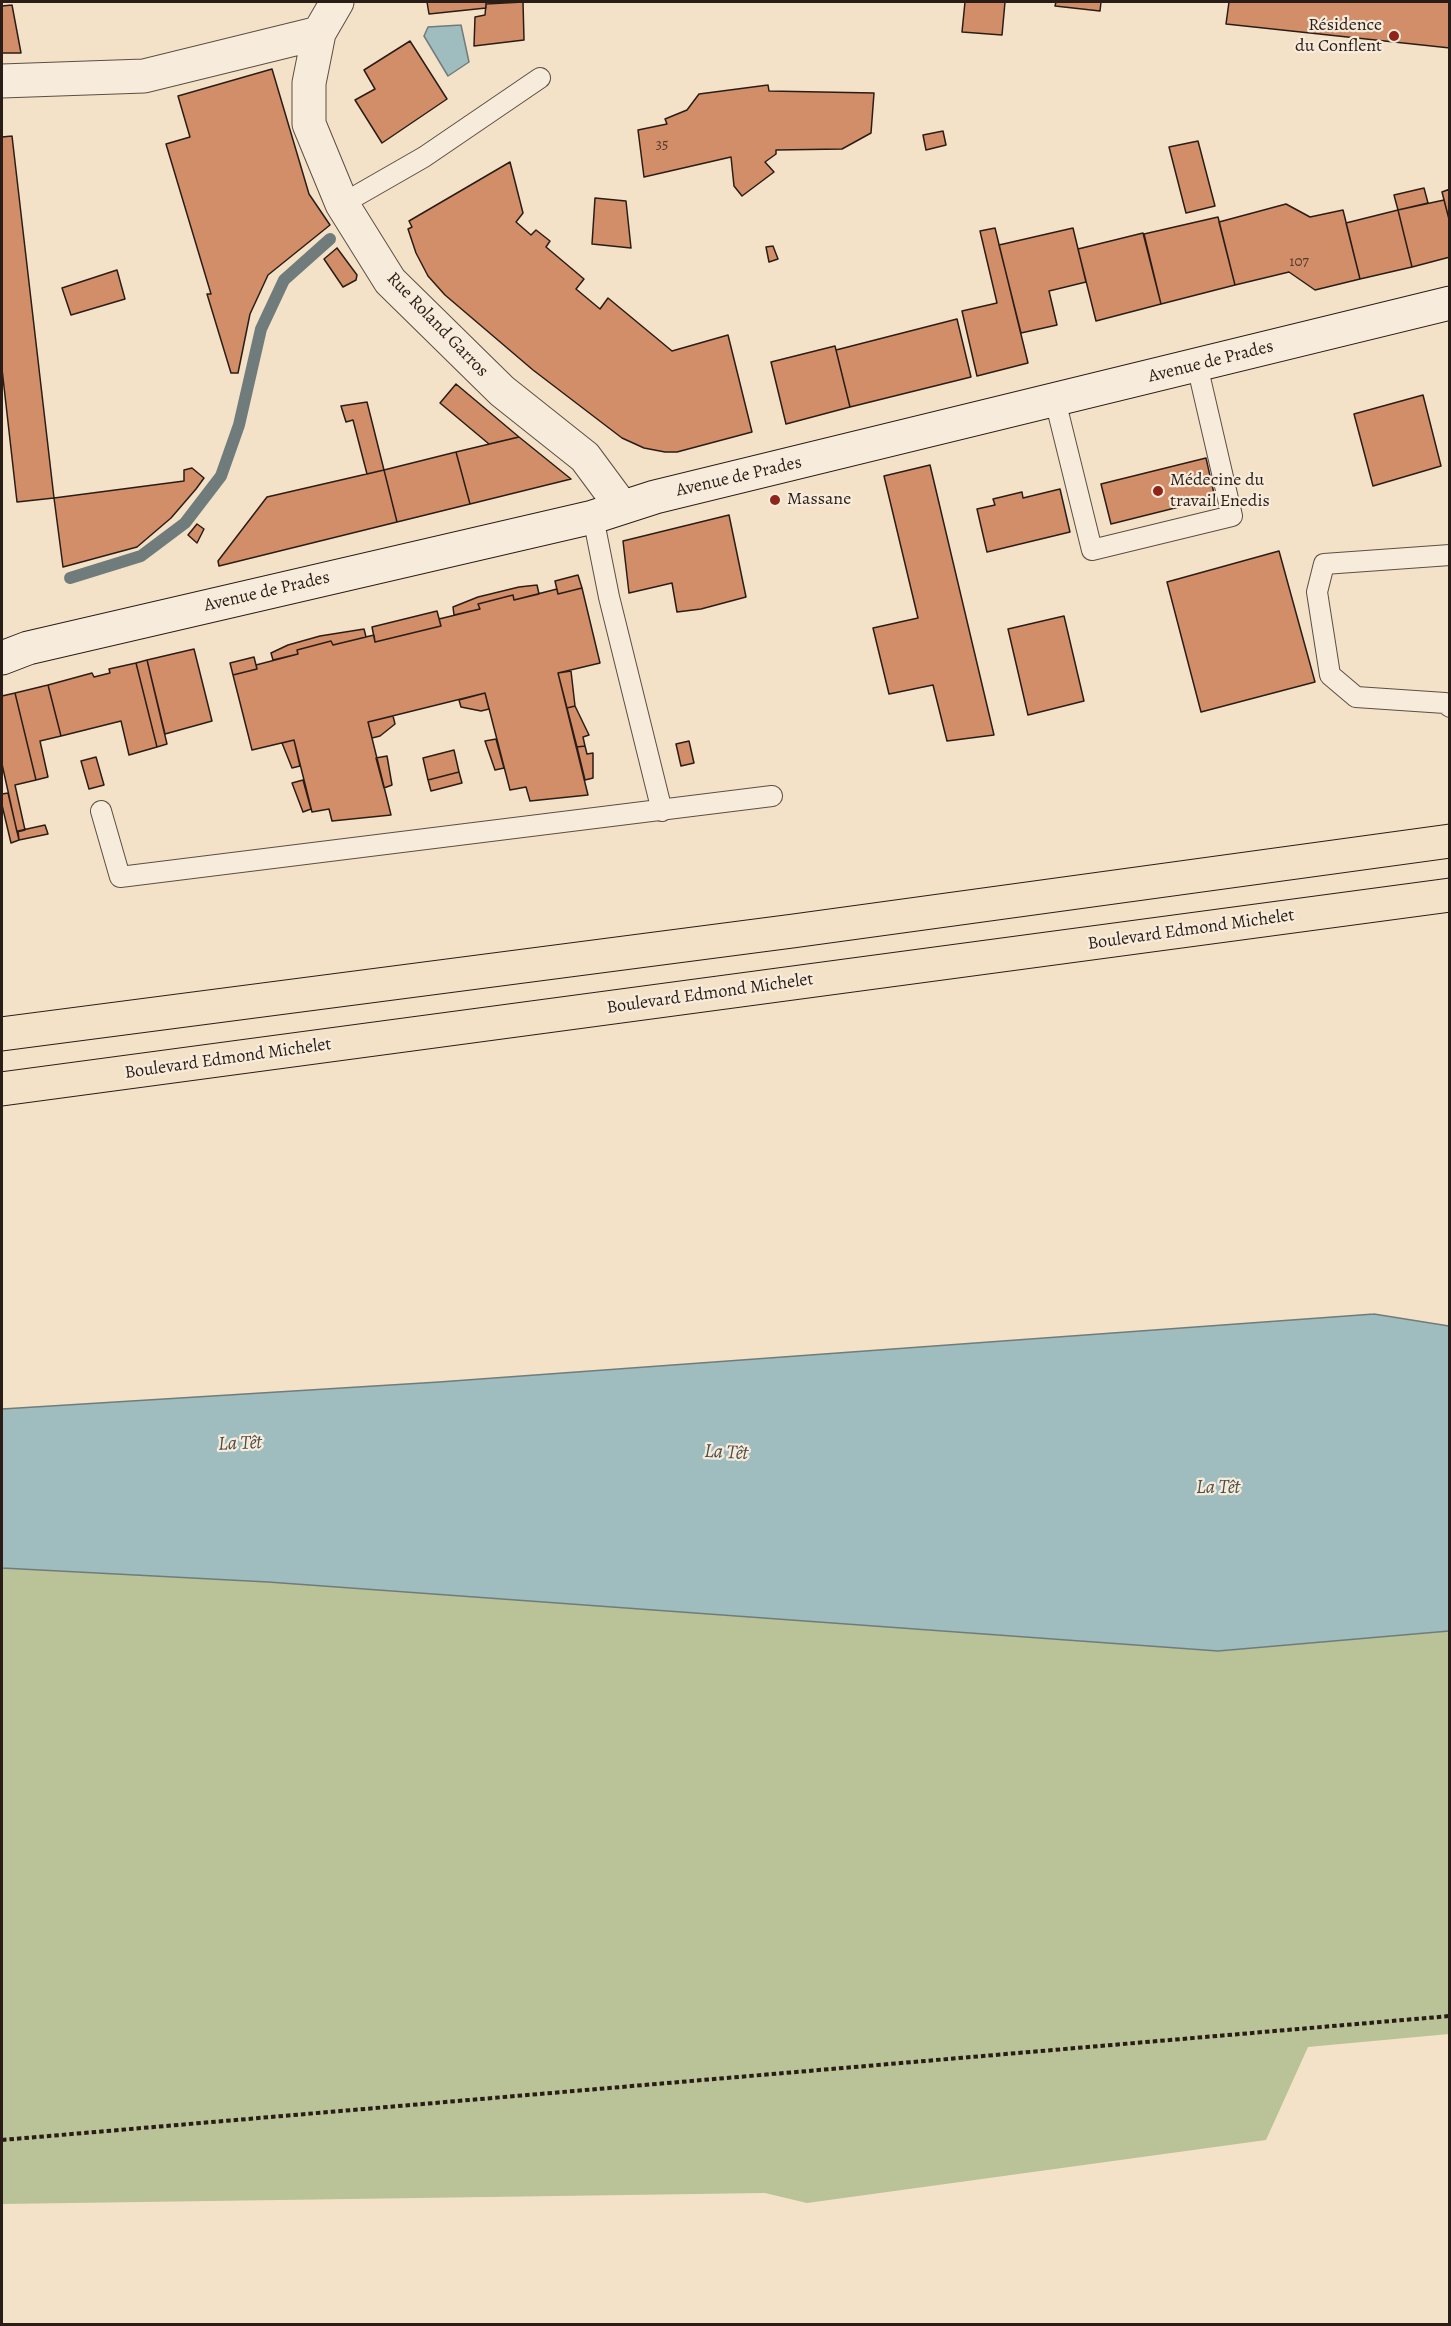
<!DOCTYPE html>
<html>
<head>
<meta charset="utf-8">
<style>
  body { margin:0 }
  #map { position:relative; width:1451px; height:2326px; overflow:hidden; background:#f3e2c7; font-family:Alegreya,serif }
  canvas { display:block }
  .frame { position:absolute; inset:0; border:3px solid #2a1d17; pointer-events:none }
</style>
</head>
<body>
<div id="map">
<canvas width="1451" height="2326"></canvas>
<div class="frame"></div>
</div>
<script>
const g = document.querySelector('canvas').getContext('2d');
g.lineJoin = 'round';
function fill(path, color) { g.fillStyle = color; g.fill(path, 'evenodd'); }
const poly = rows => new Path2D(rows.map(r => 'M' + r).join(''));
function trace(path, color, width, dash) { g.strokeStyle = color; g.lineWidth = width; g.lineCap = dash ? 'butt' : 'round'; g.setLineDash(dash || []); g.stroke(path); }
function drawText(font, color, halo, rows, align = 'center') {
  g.font = font + ' Alegreya,serif'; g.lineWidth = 4.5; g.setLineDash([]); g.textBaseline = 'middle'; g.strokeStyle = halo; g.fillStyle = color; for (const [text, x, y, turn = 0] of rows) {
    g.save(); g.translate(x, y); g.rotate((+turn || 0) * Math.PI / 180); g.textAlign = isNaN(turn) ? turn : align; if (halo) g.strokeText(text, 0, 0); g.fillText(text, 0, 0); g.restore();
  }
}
fill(poly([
  [2,1568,268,1582,1218,1651,1449,1631,1449,2034,1308,2047,1266,2140,807,2203,765,2193,2,2204]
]), '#b9c397');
const water = poly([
  [461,25,469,62,448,76,424,36,428,27,461,25],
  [1374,1314,1449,1326,1449,1631,1218,1651,268,1582,2,1568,2,1409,439,1382,1374,1314]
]);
fill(water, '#9fbcbe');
trace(water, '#707c7b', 1.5);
trace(poly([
  [70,578,141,556,185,523,221,476,239,425,261,329,284,280,330,239]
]), '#707c7b', 12);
const building = poly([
  [427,2,486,2,486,8,429,14,427,2],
  [523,2,524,40,474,46,475,17,485,15,486,4,523,2],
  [965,2,1005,2,1002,35,962,32,965,2],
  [1056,2,1101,2,1100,11,1055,6,1056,2],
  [1229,2,1450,2,1450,48,1226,24,1229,2],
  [12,5,21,53,2,53,2,6,12,5],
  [410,41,447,99,382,143,355,100,375,89,364,70,410,41],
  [272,69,309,194,330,225,268,275,250,314,238,373,231,373,207,294,211,294,166,144,190,137,178,96,272,69],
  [768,85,769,91,874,93,871,133,842,149,776,150,776,154,765,162,774,172,742,196,734,186,731,157,644,177,638,130,667,124,665,119,687,110,699,94,768,85],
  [943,131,946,145,926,150,923,135,943,131],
  [12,136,54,498,17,502,2,369,2,137,12,136],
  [1198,141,1215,206,1186,213,1169,147,1198,141],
  [510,162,523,213,516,222,531,235,536,230,550,241,546,247,584,279,576,289,600,309,608,298,672,351,728,335,752,432,677,452,665,452,644,448,622,438,533,370,445,295,428,276,416,253,408,229,412,227,409,221,510,162],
  [1424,188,1428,203,1398,210,1394,195,1424,188],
  [1450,189,1450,223,1442,192,1450,189],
  [595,198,626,201,631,248,592,244,595,198],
  [1444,200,1450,223,1450,257,1412,267,1398,210,1444,200],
  [1286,204,1310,217,1343,210,1360,279,1315,290,1289,272,1235,285,1219,222,1286,204],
  [1398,210,1412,267,1360,279,1346,223,1398,210],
  [1218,217,1235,285,1161,304,1144,234,1218,217],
  [995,228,1028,363,977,376,962,311,997,303,980,231,995,228],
  [1073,228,1086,282,1049,291,1057,325,1021,333,999,245,1073,228],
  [1143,233,1161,304,1096,321,1078,249,1143,233],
  [773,246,778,259,769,262,766,247,773,246],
  [337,248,357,275,356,280,343,287,324,259,337,248],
  [117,270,125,299,71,315,62,288,117,270],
  [957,319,971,377,850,407,836,350,957,319],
  [835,346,850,407,786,424,771,362,835,346],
  [456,384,519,437,489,444,440,403,456,384],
  [1423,395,1441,466,1373,486,1354,414,1423,395],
  [367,402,384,470,367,474,353,420,346,422,341,406,367,402],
  [519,437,571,479,470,504,456,452,519,437],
  [456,452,470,504,397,522,384,470,456,452],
  [1206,458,1215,498,1111,524,1101,484,1206,458],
  [930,465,994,735,947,741,933,685,889,694,873,628,918,618,884,476,930,465],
  [192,468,204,478,196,489,171,518,137,547,63,567,54,498,184,481,184,470,192,468],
  [384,470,397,522,219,566,218,561,267,497,384,470],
  [1060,489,1070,532,987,552,977,509,995,505,993,499,1022,492,1023,498,1060,489],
  [729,515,746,597,701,609,677,612,672,583,629,593,623,541,729,515],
  [197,524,204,529,197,543,188,535,197,524],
  [1279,551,1315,682,1201,712,1167,582,1279,551],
  [578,575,582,588,558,594,555,581,578,575],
  [537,585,539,594,514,600,513,595,478,604,480,609,454,615,453,607,478,597,519,587,537,585],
  [582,588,600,663,558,673,588,795,530,801,526,787,510,790,485,693,368,722,391,815,332,821,329,809,312,812,294,740,252,750,233,675,257,669,256,665,298,654,297,650,331,641,333,645,374,635,375,642,441,626,439,619,480,609,478,604,513,595,514,600,557,589,558,594,582,588],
  [437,611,441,626,375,642,372,627,437,611],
  [1064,616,1084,701,1028,715,1008,629,1064,616],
  [364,629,366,637,333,645,331,641,297,650,298,654,273,660,271,653,288,645,320,636,364,629],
  [194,649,212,721,165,734,147,660,194,649],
  [254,657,257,669,233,675,230,663,254,657],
  [147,660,167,744,157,747,136,663,147,660],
  [136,663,157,747,129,755,121,721,61,736,48,685,92,673,94,677,110,673,109,669,136,663],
  [571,671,575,706,567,708,558,673,571,671],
  [48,685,61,736,40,741,48,777,36,780,15,693,48,685],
  [15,693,36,780,15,785,25,830,17,832,2,764,2,696,15,693],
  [485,693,489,709,481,711,461,707,459,700,485,693],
  [575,706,589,735,583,737,585,746,577,747,567,708,575,706],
  [393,716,395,724,380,736,372,738,368,722,393,716],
  [496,739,504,768,495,770,485,741,496,739],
  [294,740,300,766,292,768,282,743,294,740],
  [689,741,694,763,681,766,676,744,689,741],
  [585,746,587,754,593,753,593,778,585,780,577,747,585,746],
  [454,750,459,772,428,780,423,758,454,750],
  [387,756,392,785,384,788,376,758,387,756],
  [96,757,104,785,89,789,81,761,96,757],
  [459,772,462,783,431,791,428,780,459,772],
  [303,780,311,809,303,812,292,783,303,780],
  [8,793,19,840,11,843,2,805,2,794,8,793],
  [45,825,48,834,19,840,18,831,45,825]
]);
fill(building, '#d28e68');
trace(building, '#2a1d17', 1.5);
const lane = poly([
  [342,204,424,157,540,78],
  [1055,400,1092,550,1232,516,1197,365],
  [593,517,609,597,662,811],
  [1450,555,1324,564,1317,592,1330,675,1356,697,1445,703,1450,707],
  [101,811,120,877,772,796]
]);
const street = poly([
  [337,2,319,33,309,83,309,124,342,204,390,281,502,391,585,457,622,507],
  [2,81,144,76,319,33]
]);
const secondary = poly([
  [2,658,28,648,593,517,655,497,1450,303]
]);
const highway = poly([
  [2,1034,793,931,1450,841],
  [2,1089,1450,895]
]);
trace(lane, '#5c4e43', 22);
trace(street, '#5c4e43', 35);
trace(secondary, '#2a1d17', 35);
trace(highway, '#2a1d17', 35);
trace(poly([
  [2,2140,1450,2016]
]), '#2a1d17', 4, [4.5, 3]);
trace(lane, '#f7ecdb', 20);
trace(street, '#f7ecdb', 33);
trace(secondary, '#f7ecdb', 33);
trace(highway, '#f3e2c7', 33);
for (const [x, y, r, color] of [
  [1394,36,6,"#8f2418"],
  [1158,491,6,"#8f2418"],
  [775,500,6,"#8f2418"]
]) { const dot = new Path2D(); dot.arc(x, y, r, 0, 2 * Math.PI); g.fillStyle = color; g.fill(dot); trace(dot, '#f7ecdb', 2); }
drawText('15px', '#54392b', null, [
  ["35",662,145],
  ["107",1299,262]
]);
drawText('18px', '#2a1d17', '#f7ecdb', [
  ["Résidence",1382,26,"right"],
  ["du Conflent",1382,47,"right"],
  ["Médecine du",1170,481],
  ["travail Enedis",1170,502],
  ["Massane",787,500]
], 'left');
drawText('18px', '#2a1d17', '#f7ecdb', [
  ["Rue Roland Garros",437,325,46],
  ["Avenue de Prades",1211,362,-14],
  ["Avenue de Prades",739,477,-13],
  ["Avenue de Prades",267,592,-13],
  ["Boulevard Edmond Michelet",1191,930,-8],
  ["Boulevard Edmond Michelet",710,994,-8],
  ["Boulevard Edmond Michelet",228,1059,-8]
]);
drawText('italic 20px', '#4d4d49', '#f7ecdb', [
  ["La Têt",240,1444,-2],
  ["La Têt",726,1453,3],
  ["La Têt",1218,1488]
]);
</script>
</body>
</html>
